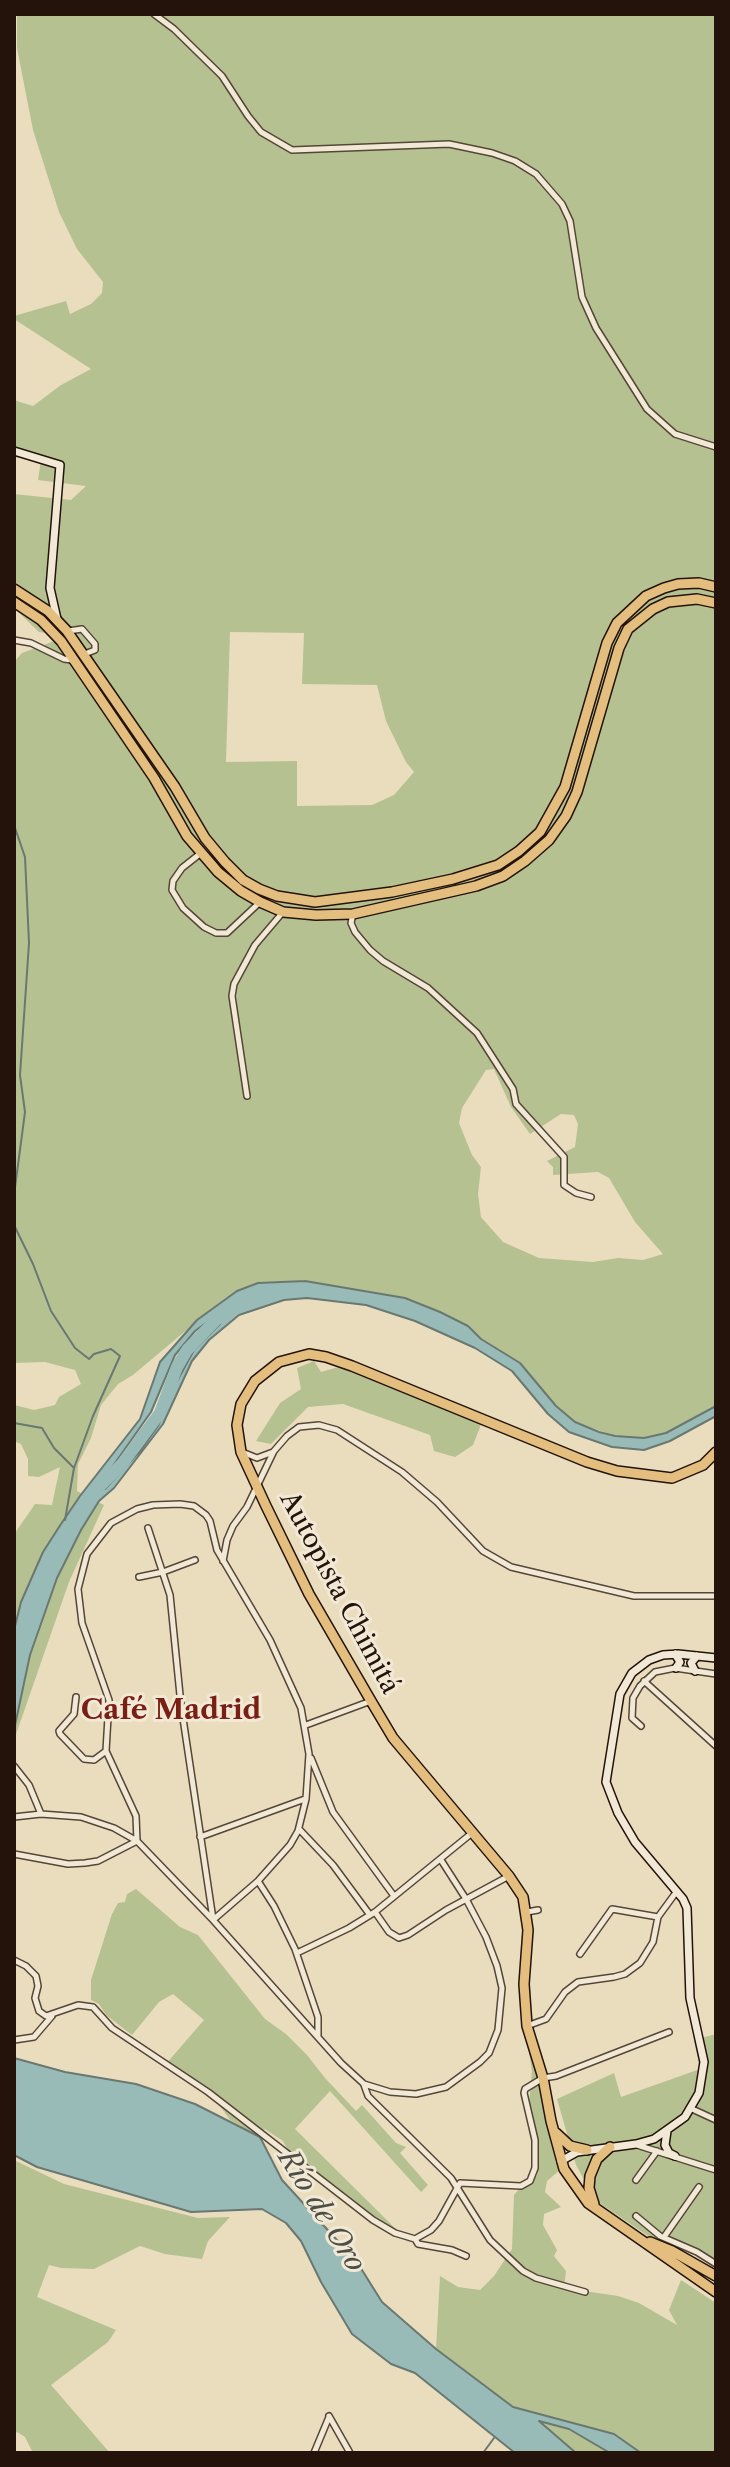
<!DOCTYPE html>
<html>
<head>
<meta charset="utf-8">
<style>
  body { margin:0 }
  #map { position:relative; width:730px; height:2467px; overflow:hidden; background:#e9ddbe; font-family:"Libre Caslon Text",serif }
  canvas { display:block }
  .frame { position:absolute; inset:0; border:16px solid #24130b; pointer-events:none }
</style>
</head>
<body>
<div id="map">
<canvas width="730" height="2467"></canvas>
<div class="frame"></div>
</div>
<script>
const g = document.querySelector('canvas').getContext('2d');
g.lineJoin = 'round';
function fill(path, color) { g.fillStyle = color; g.fill(path, 'evenodd'); }
const poly = rows => new Path2D(rows.map(r => 'M' + r).join(''));
function trace(path, color, width, dash) { g.strokeStyle = color; g.lineWidth = width; g.lineCap = dash ? 'butt' : 'round'; g.setLineDash(dash || []); g.stroke(path); }
function drawText(font, color, halo, rows, align = 'center') {
  g.font = font + ' "Libre Caslon Text",serif'; g.lineWidth = 6; g.setLineDash([]); g.textBaseline = 'middle'; g.strokeStyle = halo; g.fillStyle = color; for (const [text, x, y, turn = 0] of rows) {
    g.save(); g.translate(x, y); g.rotate((+turn || 0) * Math.PI / 180); g.textAlign = isNaN(turn) ? turn : align; if (halo) g.strokeText(text, 0, 0); g.fillText(text, 0, 0); g.restore();
  }
}
fill(poly([
  [17,14,716,14,716,1406,666,1433,644,1438,615,1436,575,1422,556,1406,520,1363,481,1339,468,1326,406,1298,305,1281,279,1282,237,1291,214,1307,133,1375,118,1384,101,1405,91,1438,78,1464,77,1491,104,1505,69,1582,14,1740,15,1533,35,1504,52,1505,60,1467,39,1477,28,1476,28,1459,21,1444,14,1441,14,1405,34,1410,55,1405,59,1397,81,1384,75,1370,45,1362,14,1363,14,662,22,653,68,636,39,632,14,608,14,494,71,500,86,486,38,480,41,460,28,454,14,458,14,400,33,406,61,385,91,369,14,319,14,316,66,301,70,314,91,304,102,293,103,282,77,249,59,212,33,130,17,48],
  [230,632,304,633,302,684,377,685,386,721,406,762,414,772,394,795,372,805,297,806,297,761,226,762],
  [494,1069,511,1107,530,1134,561,1114,574,1115,578,1124,575,1147,547,1161,553,1167,553,1175,598,1172,609,1178,635,1222,663,1254,643,1260,618,1258,593,1262,539,1258,503,1242,481,1217,478,1194,481,1167,472,1155,459,1123,462,1108,486,1070],
  [314,1361,321,1372,342,1366,482,1422,473,1445,455,1457,434,1451,430,1435,343,1404,308,1407,271,1444,256,1441,280,1403,301,1389,297,1368],
  [136,1889,180,1927,198,1935,265,2019,286,2034,307,2055,325,2078,356,2111,362,2105,396,2143,406,2147,400,2153,428,2185,421,2192,330,2091,295,2129,411,2244,288,2150,283,2141,265,2129,252,2137,241,2126,230,2120,210,2092,165,2065,204,2020,173,1994,159,2002,132,2035,106,2015,99,2004,91,2000,91,1980,112,1914,118,1903,125,1902,127,1894],
  [525,2028,542,2078,561,2169,547,2181,545,2192,561,2207,544,2214,543,2225,557,2250,554,2256,566,2271,564,2288,618,2296,639,2303,677,2325,669,2310,681,2280,716,2303,716,2453,641,2453,614,2434,513,2407,436,2349,440,2276,458,2287,480,2290,494,2276,512,2249,514,2195,520,2188,532,2182,537,2175,538,2167,528,2116,532,2071],
  [716,2034,716,2268,696,2255,648,2236,595,2200,576,2165,557,2099,614,2073,621,2097,700,2069,694,2040],
  [14,2160,64,2184,198,2218,230,2217,208,2241,202,2259,165,2254,140,2246,94,2269,61,2268,49,2265,37,2297,116,2330,108,2342,51,2385,110,2453,33,2453,25,2437,17,2432,14,2434],
  [537,2420,569,2429,610,2453,576,2453]
]), '#b6c191');
const water = poly([
  [305,1281,405,1298,440,1312,468,1326,481,1339,520,1363,556,1406,575,1422,599,1432,615,1436,644,1438,666,1433,716,1406,716,1416,670,1441,644,1450,612,1447,569,1432,548,1414,512,1371,475,1348,415,1321,366,1305,307,1298,284,1300,239,1315,209,1340,192,1361,163,1424,114,1488,99,1501,81,1530,57,1578,30,1655,14,1730,14,1630,21,1602,43,1552,61,1524,80,1496,140,1419,160,1362,197,1320,237,1291,258,1283,305,1281],
  [258,1297,229,1315,194,1350,176,1383,158,1426,140,1451,105,1489,103,1480,151,1412,175,1355,195,1331,217,1315,258,1297],
  [14,2058,65,2072,136,2084,195,2104,260,2137,282,2180,357,2262,382,2302,436,2349,513,2407,614,2434,641,2453,610,2453,569,2429,539,2421,576,2453,515,2453,415,2373,391,2364,352,2334,321,2282,301,2241,286,2223,262,2209,191,2212,37,2167,14,2155,14,2058]
]);
fill(water, '#99bbb7');
trace(water, '#6a7872', 2);
trace(poly([
  [14,825,25,857,29,943,20,1075,25,1112,14,1195],
  [14,1225,33,1264,51,1311,75,1348,89,1359,94,1354,111,1349,120,1356,93,1416,74,1468,65,1520],
  [14,1423,42,1428,54,1448,73,1467],
  [483,2453,494,2438]
]), '#6a7872', 2);
trace(poly([
  [95,1491,122,1464,160,1413,177,1367,187,1350,216,1320,258,1296,270,1293]
]), '#99bbb7', 12);
const street = poly([
  [154,14,174,29,222,76,248,116,261,132,292,150,449,144,492,153,515,161,536,174,562,204,570,221,582,297,596,328,647,409,675,434,716,447],
  [68,631,82,629,95,644,95,650,82,655],
  [14,640,31,643,64,659,72,660],
  [201,853,182,868,173,881,172,890,183,908,204,927,216,933,227,933,259,903],
  [353,914,351,923,355,932,370,950,383,961,428,988,477,1033,513,1089,516,1104,564,1157,564,1185,576,1193,591,1197],
  [247,1096,232,996,234,984,255,945,283,912],
  [242,1452,257,1458,273,1452],
  [148,1528,170,1595,181,1705,213,1919],
  [223,1561,227,1540,233,1526,247,1507,274,1451,287,1436,299,1427,319,1425,337,1430,402,1472,437,1502,483,1551,511,1567,634,1596,716,1596],
  [139,1577,163,1572,195,1560],
  [644,1681,716,1746],
  [76,1697,74,1714,59,1731,60,1734,84,1759,94,1760,106,1751],
  [306,1725,371,1701],
  [641,1726,632,1718,633,1698,640,1686,655,1672,675,1668,716,1674],
  [311,1758,333,1812,394,1896],
  [14,1766,29,1785,41,1814],
  [14,1817,41,1814,81,1817,114,1828,137,1841,213,1920,341,2063,364,2084,390,2092,416,2094,446,2087,480,2062,489,2053,498,2030,502,1988,497,1966,486,1937,466,1899,441,1860],
  [299,1829,333,1865,370,1915],
  [200,1837,305,1799],
  [137,1841,136,1816,106,1751,109,1700,82,1623,78,1589,87,1554,111,1523,137,1509,153,1505,180,1504,194,1506,206,1515,210,1521,217,1550,270,1640,301,1708,309,1754,306,1799,298,1831,290,1845,258,1881,213,1920],
  [14,1854,68,1864,85,1863,98,1861,137,1841],
  [258,1881,274,1906,295,1949,318,2017,318,2035],
  [375,1912,389,1932,399,1938,408,1935,446,1910,509,1876],
  [527,1912,538,1910],
  [297,1953,349,1928,375,1912,472,1833],
  [580,1954,612,1909,658,1917],
  [14,1960,26,1966,36,1976,38,1986,35,1998,39,2011,46,2016,78,2005,93,2007,112,2028,208,2092,373,2220,395,2233,415,2239,418,2244,452,2250,466,2256],
  [527,2026,546,2019,565,1992,578,1982,614,1977,625,1974,640,1963,653,1942,658,1917,677,1891],
  [14,2040,34,2037,52,2016],
  [364,2085,368,2096,451,2178,490,2240,523,2271,536,2278,585,2292],
  [690,2108,716,2120],
  [637,2145,716,2170],
  [636,2180,657,2151],
  [636,2216,660,2236,697,2252,716,2264],
  [664,2237,699,2187],
  [415,2239,431,2230,439,2221,460,2183,521,2186,530,2181,535,2168,535,2140,524,2093,525,2089,543,2078,556,2076,669,2032],
  [329,2416,350,2453],
  [314,2453,329,2417]
]);
const secondary = poly([
  [14,451,60,465,50,588,57,619],
  [675,1654,680,1662,676,1668],
  [695,1671,691,1663,697,1656],
  [667,2131,665,2145,669,2153,675,2156],
  [561,2161,577,2152,636,2144,654,2139,685,2117,699,2093,704,2062,690,1998,687,1908,683,1899,635,1842,618,1813,606,1782,620,1694,632,1673,649,1660,663,1655,678,1654,716,1658]
]);
const highway = poly([
  [14,589,48,611,67,631,175,787,205,838,225,862,243,880,259,889,277,896,315,902,392,892,453,879,498,865,519,851,540,832,565,787,607,643,617,623,646,596,664,588,678,584,699,583,716,587],
  [14,602,41,620,61,641,154,778,187,836,218,872,241,891,260,902,283,912,316,915,353,914,476,886,503,876,525,861,549,840,566,816,577,792,619,648,628,629,653,609,668,602,697,599,716,603],
  [716,1452,703,1465,672,1478,617,1471,587,1462,352,1366,326,1357,309,1354,279,1362,255,1381,241,1404,237,1425,241,1452,266,1506,309,1594,371,1701,393,1738,509,1876,523,1897,528,1930,524,1984,527,2026,543,2078,551,2121,564,2169,588,2203,716,2292],
  [556,2133,570,2146,587,2150],
  [594,2204,589,2188,590,2176,597,2159,610,2147],
  [650,2242,672,2251,716,2276]
]);
trace(street, '#554638', 8);
trace(secondary, '#24130b', 10);
trace(highway, '#24130b', 12);
trace(street, '#f1e9d5', 5);
trace(secondary, '#f1e9d5', 7);
trace(highway, '#e4be7f', 9);
drawText('26px', '#24130b', '#f1e9d5', [
  ["Autopista Chimitá",339,1593,62]
]);
drawText('bold 28px', '#7a1f14', '#f1e9d5', [
  ["Café Madrid",171,1711]
]);
drawText('italic 28px', '#4d4e47', '#f1e9d5', [
  ["Río de Oro",321,2211,58]
]);
</script>
</body>
</html>
